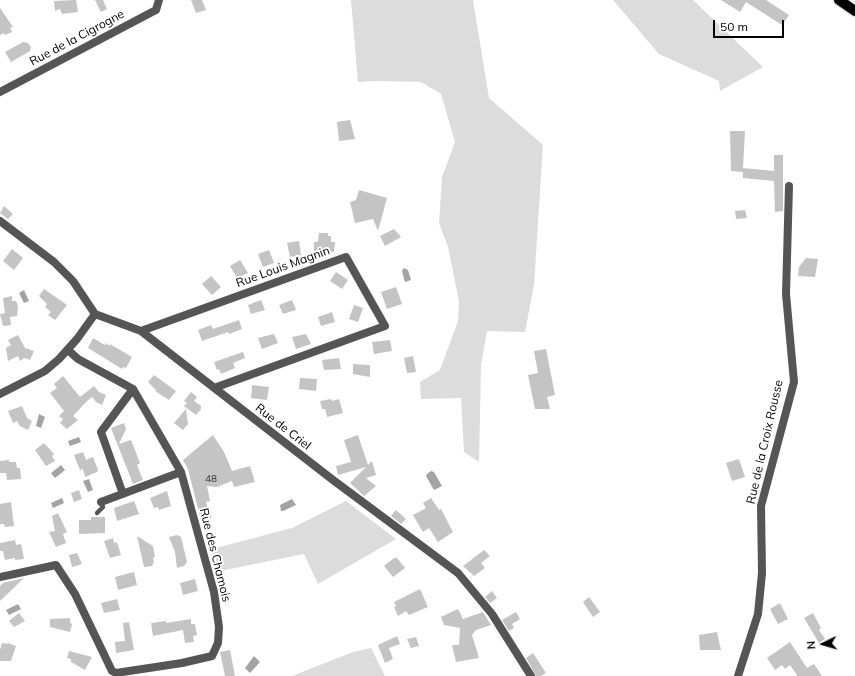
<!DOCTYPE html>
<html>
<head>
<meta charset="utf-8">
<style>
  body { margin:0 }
  #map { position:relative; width:855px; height:676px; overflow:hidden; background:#fff; font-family:Mulish,sans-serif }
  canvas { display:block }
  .north { position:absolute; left:803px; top:624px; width:40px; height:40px; -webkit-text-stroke:3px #fff; paint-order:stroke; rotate:265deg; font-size:11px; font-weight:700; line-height:16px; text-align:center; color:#000 }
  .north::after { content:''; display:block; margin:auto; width:14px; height:18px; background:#000; clip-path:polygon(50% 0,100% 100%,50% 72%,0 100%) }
  .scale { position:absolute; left:713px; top:20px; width:71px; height:18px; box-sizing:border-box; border:2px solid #000; border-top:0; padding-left:5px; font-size:12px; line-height:14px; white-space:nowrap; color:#000; -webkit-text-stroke:3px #fff; paint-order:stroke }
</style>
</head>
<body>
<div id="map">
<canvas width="855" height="676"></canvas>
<div class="north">N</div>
<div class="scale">50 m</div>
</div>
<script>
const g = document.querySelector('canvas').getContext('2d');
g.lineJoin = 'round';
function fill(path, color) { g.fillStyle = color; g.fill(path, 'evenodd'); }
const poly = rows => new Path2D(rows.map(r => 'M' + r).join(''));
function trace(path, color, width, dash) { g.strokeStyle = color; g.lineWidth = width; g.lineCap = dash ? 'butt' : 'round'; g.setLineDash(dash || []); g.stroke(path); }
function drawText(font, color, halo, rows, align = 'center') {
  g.font = font + ' Mulish,sans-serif'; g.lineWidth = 3.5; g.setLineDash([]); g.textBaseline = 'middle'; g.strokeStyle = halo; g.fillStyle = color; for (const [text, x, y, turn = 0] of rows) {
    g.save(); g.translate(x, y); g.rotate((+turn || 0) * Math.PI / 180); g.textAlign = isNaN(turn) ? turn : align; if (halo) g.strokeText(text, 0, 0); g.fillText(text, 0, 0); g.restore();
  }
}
fill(poly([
  [351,0,473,0,489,98,543,145,534,285,525,332,487,331,481,365,479,462,464,452,461,398,421,399,420,382,440,370,458,321,459,301,448,247,439,223,442,177,455,142,441,94,421,82,373,81,358,82],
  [613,0,693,0,763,67,720,91,719,81,659,54],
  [346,501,396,539,318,584,304,554,220,571,212,549,292,528],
  [371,648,385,676,292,676,353,652]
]), '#dcdcdc');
fill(poly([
  [404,268,408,270,411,280,405,282,402,271],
  [24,290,29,301,24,303,19,293],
  [39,414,45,417,41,428,36,426],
  [79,437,81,442,70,446,68,441],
  [61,465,65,470,55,478,51,473],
  [431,471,434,472,442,486,434,490,426,476,427,474],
  [89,479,93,490,88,492,83,481],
  [62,498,64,503,53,508,51,503],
  [292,499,296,505,283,511,281,511,280,505],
  [18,604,21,609,9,615,6,610],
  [254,656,260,662,250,673,245,668]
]), '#a3a3a3');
fill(poly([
  [76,0,78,12,62,14,60,9,55,11,54,1],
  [95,0,103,0,107,9,101,12],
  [191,0,202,0,206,10,196,13],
  [721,0,766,0,789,15,782,25,746,2,740,12],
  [0,8,13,27,10,28,12,32,5,35,4,33,0,35],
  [23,42,28,43,31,47,30,51,11,62,5,52],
  [350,120,355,139,339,141,337,122],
  [730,131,745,131,743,168,774,171,774,155,783,155,783,211,775,212,774,181,743,178,743,172,731,171],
  [359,190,387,198,378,231,373,219,355,223,350,202,356,200],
  [4,206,13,214,8,219,0,213],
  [745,210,747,218,736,219,735,211],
  [394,229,401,237,385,246,380,236],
  [319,233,328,233,328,236,331,236,331,242,335,242,334,252,314,251,314,242,318,242],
  [299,241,301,255,290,257,287,243],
  [12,249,23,258,14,270,3,261],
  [269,250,274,263,263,267,258,254],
  [806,258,818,259,815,277,798,276,799,267],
  [240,260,248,273,237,278,230,266],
  [336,272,348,280,342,289,330,281],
  [211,276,221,287,212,295,202,284],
  [396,287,402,304,387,309,381,292],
  [44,289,67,305,55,320,48,315,51,312,45,307,47,304,39,296],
  [12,296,12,301,16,301,18,306,17,316,10,317,11,325,3,326,0,314,5,313,3,298],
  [261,300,265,310,251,314,248,305],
  [292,300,296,310,283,314,279,305],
  [354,305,363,308,358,322,349,319],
  [332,312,335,322,321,326,318,317],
  [239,320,242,329,229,334,228,332,202,341,198,330,211,325,213,329],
  [274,334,278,343,262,349,258,338],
  [306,334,311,344,296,349,292,337],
  [18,335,25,348,34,351,30,360,24,358,20,361,18,356,8,361,6,348,11,345,8,340],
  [93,338,105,345,106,343,110,346,110,344,132,357,126,368,123,367,122,369,88,348],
  [390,340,392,351,374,354,372,342],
  [546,349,555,395,547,397,550,409,535,409,528,375,538,373,534,351],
  [243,352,245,358,233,363,235,368,221,374,219,369,217,370,214,362],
  [413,356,416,372,407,373,404,358],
  [339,358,341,369,324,370,322,360],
  [353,364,370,365,370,377,353,374],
  [154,375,176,391,169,400,155,391,156,390,148,382],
  [63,376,80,397,94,386,99,392,106,395,102,405,96,402,92,397,86,402,73,416,78,420,67,429,60,423,63,419,59,416,64,411,50,393,57,388,54,384],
  [300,378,317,379,316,391,299,389],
  [252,385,269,387,267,400,251,398],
  [191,392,197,397,194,401,201,406,201,409,196,415,184,406,187,403,184,401],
  [331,399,332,401,339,399,343,413,327,417,325,409,322,409,320,401],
  [22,406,27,418,32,421,28,430,20,426,17,421,13,423,8,411],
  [186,409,188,424,183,430,174,423],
  [124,423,126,429,119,444,131,440,140,463,137,465,143,480,133,484,111,428],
  [213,435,224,452,232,471,250,466,255,482,234,487,232,481,217,487,207,486,210,501,206,502,211,518,201,521,188,469,183,460],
  [358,435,368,465,372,461,376,475,366,478,376,486,364,496,350,483,366,467,338,475,336,466,351,462,344,440],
  [44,443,54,454,52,456,55,461,46,466,35,450],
  [83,452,86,460,93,457,98,470,97,472,85,477,83,469,80,470,74,455],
  [739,459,745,477,732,481,726,463],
  [9,460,9,462,16,462,17,468,20,468,21,479,7,480,6,473,0,473,0,461],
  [79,490,82,499,74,502,71,493],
  [167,491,171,506,159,510,158,507,154,508,150,498],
  [431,498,439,510,441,509,453,532,438,542,429,528,423,532,413,515,426,508,423,503],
  [134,501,139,514,117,521,114,508],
  [11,502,14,526,5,527,4,524,0,524,0,504],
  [396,510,406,519,401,524,391,516],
  [58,513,67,532,63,534,66,543,56,547,49,532,55,531,52,516],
  [91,517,105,517,105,533,79,534,79,520,91,520],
  [177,535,181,537,187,562,184,566,177,568,175,552,169,537],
  [137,536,153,546,155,557,153,558,154,562,152,566,144,567],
  [113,538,114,543,117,542,121,555,110,558,104,541],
  [15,540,16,545,21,544,24,559,15,560,15,558,5,560,3,551,0,551,0,543],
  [484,550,490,556,481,563,485,568,474,576,463,566],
  [77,553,82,564,72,567,69,555],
  [394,558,397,558,405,568,393,577,384,566],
  [134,572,137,585,118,590,115,577],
  [24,578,0,601,0,586,3,583],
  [195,579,198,591,183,595,180,583],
  [420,589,428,607,409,615,406,611,398,616,394,607,396,606,394,602],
  [492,591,497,598,490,603,485,597],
  [589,597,600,612,593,617,583,602],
  [117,599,120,610,104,613,101,603],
  [780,603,788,619,778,624,770,609],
  [458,609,463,619,483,612,491,625,476,630,472,635,479,658,456,662,452,645,459,645,460,628,444,625,441,617],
  [516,612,520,619,512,624,514,628,509,631,502,620],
  [19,613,25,621,14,627,9,621],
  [813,613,821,628,819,630,825,639,819,643,804,618],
  [70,618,70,623,72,624,70,632,50,627,50,619],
  [191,619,191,624,195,624,197,635,193,636,194,642,185,643,183,630,153,636,151,623,166,621,166,623],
  [129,622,134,650,116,653,115,642,125,641,123,623],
  [717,632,721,650,700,650,699,635],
  [397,636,400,644,389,648,393,659,385,663,378,645],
  [416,637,419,646,411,648,407,639],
  [790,642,807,668,814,664,822,676,796,676,797,675,790,665,785,669,782,665,775,670,767,658],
  [2,643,7,644,8,643,16,646,11,661,0,661,0,650],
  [230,650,235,676,225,676,220,652],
  [69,651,92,657,85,670,71,662,71,659,67,658],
  [533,653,546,673,541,676,536,676,526,658]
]), '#c4c4c4');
const primary = poly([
  [839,0,855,11]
]);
trace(primary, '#dbdbdb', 12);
trace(poly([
  [97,513,103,507,101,502]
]), '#555', 4.5);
trace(poly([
  [0,92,156,10,159,0],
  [0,221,54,262,73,281,95,314,141,331,333,480,458,573,492,614,531,676],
  [141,331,346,257,385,326,214,388],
  [0,394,45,371,59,359,77,339,95,314],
  [123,494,101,432,133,389],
  [101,502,181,472],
  [0,577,56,565,75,594,112,671,116,673,182,663,212,656,218,643,219,627,214,592,181,472,133,389,78,359,68,350],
  [738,676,758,614,762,573,761,506,794,382,786,294,789,186]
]), '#555', 8);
trace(primary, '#000', 10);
drawText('10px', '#313131', null, [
  ["48",211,479]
]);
drawText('12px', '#000', '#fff', [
  ["Rue de la Cigrogne",77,38,-28],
  ["Rue Louis Magnin",283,267,-20],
  ["Rue de Criel",283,427,38],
  ["Rue de la Croix Rousse",765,442,-77],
  ["Rue des Chamois",215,555,76]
]);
</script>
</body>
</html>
